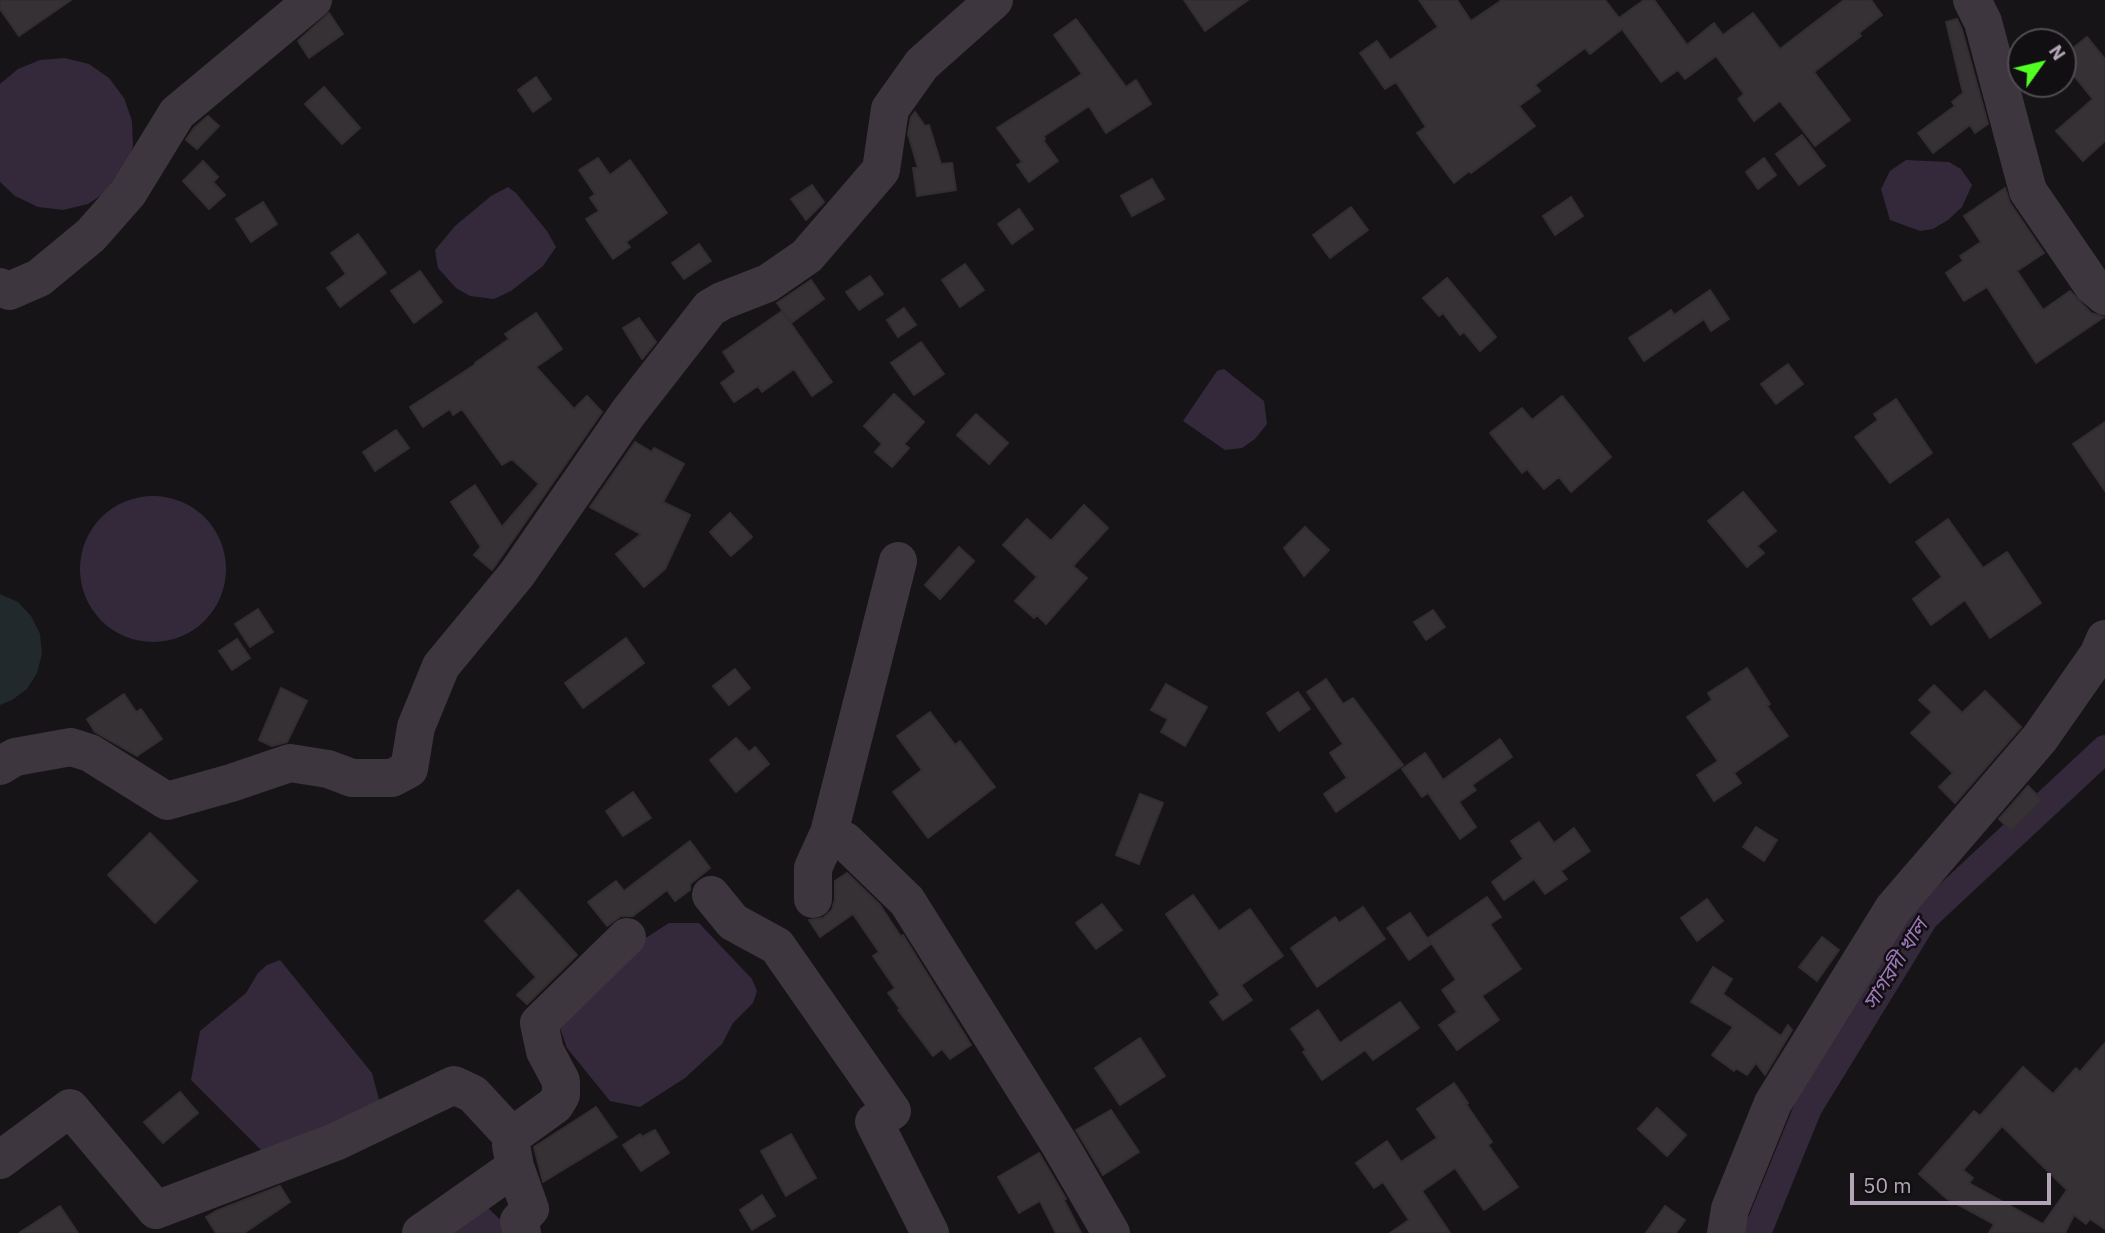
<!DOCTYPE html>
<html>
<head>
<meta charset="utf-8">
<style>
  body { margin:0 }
  #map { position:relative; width:2105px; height:1233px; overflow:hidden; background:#161416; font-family:"IBM Plex Sans",sans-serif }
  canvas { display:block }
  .north { position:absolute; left:2007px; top:28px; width:70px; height:70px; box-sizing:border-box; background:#110f11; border:2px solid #524b54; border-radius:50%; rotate:56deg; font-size:19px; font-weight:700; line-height:28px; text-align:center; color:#b4a4b8 }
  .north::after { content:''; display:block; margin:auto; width:24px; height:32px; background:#51ff23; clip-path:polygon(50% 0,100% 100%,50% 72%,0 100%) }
  .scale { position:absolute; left:1850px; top:1173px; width:201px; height:32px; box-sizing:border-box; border:4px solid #b4a4b8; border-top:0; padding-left:9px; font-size:21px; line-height:24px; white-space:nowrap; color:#b4a4b8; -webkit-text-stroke:5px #110f11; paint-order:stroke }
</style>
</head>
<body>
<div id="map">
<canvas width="2105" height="1233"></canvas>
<div class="north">N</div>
<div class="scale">50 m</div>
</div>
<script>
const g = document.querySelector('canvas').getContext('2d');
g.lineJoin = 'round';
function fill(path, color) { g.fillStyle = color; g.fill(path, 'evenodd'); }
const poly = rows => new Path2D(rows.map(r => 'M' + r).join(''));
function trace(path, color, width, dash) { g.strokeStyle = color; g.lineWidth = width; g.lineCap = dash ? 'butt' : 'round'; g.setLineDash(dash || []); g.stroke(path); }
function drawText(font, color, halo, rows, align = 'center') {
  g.font = font + ' "IBM Plex Sans","Noto Sans Bengali",sans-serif'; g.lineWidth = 5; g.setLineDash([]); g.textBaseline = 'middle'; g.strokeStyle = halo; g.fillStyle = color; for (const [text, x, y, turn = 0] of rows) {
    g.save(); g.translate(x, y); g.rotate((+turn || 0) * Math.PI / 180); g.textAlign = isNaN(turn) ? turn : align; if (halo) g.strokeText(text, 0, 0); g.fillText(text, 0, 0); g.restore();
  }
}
fill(poly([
  [0,594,18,602,31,616,40,634,42,654,37,673,27,689,12,700,0,705]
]), '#21292c');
fill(poly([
  [65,58,89,64,109,78,124,98,132,121,133,146,125,170,109,190,88,204,63,210,38,207,15,196,0,182,0,84,18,69,40,60],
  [1906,160,1949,162,1961,169,1972,185,1962,207,1948,220,1933,229,1920,231,1890,220,1881,189,1890,171],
  [508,187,516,193,547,231,556,247,543,266,511,291,494,299,470,296,456,288,438,268,435,250,455,226,491,196],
  [1224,369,1264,401,1267,424,1255,439,1242,448,1225,450,1183,421,1217,371],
  '80 569a73 73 0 1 1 146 0a73 73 0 1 1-146 0Z',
  [669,923,699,923,752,979,757,991,753,1003,733,1023,722,1044,685,1078,640,1107,610,1101,567,1048,556,1017,644,939],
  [280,960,372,1073,381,1107,264,1153,191,1080,200,1031,246,993,258,973,267,965],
  [488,1208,509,1228,511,1233,431,1233]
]), '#33293b');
trace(poly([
  [1757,1233,1808,1108,1925,917,2105,749]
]), '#33293b', 28);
const building = poly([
  [0,0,71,0,19,36,0,9,0,0],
  [1184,0,1248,0,1205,31,1184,0],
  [1419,0,1457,0,1471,21,1502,0,1605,0,1619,18,1644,0,1654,0,1687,45,1714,23,1723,35,1753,13,1780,49,1844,0,1871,0,1882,15,1859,33,1861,36,1814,72,1850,120,1815,146,1780,101,1754,121,1738,99,1744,94,1716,56,1685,79,1678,70,1661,82,1622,29,1590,54,1585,48,1535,85,1540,91,1519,106,1535,126,1471,173,1469,171,1454,183,1417,133,1426,127,1396,82,1385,89,1360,53,1377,41,1390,60,1438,27,1419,0],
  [329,13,343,34,309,58,298,41,329,13],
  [1076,19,1126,87,1136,80,1151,104,1106,133,1089,106,1044,136,1045,139,1043,140,1058,161,1029,182,1017,165,1022,162,997,128,1082,74,1054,35,1076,19],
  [1957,19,1962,30,1988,124,1975,133,1970,125,1933,153,1918,133,1955,106,1952,102,1963,93,1946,22,1957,19],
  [2087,37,2105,59,2105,141,2083,161,2056,131,2093,99,2063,62,2063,56,2087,37],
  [536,77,551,99,533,112,518,90,536,77],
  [324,87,360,128,342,144,305,104,324,87],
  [915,112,925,126,929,125,941,164,952,163,956,190,917,196,913,168,918,168,908,134,911,117,915,112],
  [208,116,219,126,197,149,186,140,194,128,208,116],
  [1802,135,1825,166,1799,185,1776,154,1802,135],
  [598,158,610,175,630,160,667,213,626,242,630,247,613,259,586,219,599,211,590,198,595,194,579,170,598,158],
  [1764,158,1776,175,1758,189,1746,172,1764,158],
  [203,161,218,177,213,182,225,195,209,209,183,181,203,161],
  [1152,179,1164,199,1132,216,1121,196,1152,179],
  [812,185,824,202,806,220,791,199,812,185],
  [2005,188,2010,203,2044,253,2017,271,2043,310,2070,291,2091,313,2104,317,2036,363,1987,287,1964,301,1946,273,1963,261,1960,256,1981,242,1964,216,2005,188],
  [1571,197,1583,216,1555,235,1543,216,1571,197],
  [263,202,277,224,251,242,236,219,263,202],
  [1351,207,1368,230,1330,258,1313,235,1351,207],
  [1019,209,1033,229,1012,244,998,224,1019,209],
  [358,234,386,273,340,307,327,288,346,274,331,253,358,234],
  [699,244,711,261,684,279,672,263,699,244],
  [965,264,984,290,960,307,942,280,965,264],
  [420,271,442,302,414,323,391,291,420,271],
  [870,276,883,294,859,310,846,292,870,276],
  [1447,278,1496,337,1480,351,1464,332,1460,335,1443,313,1439,316,1423,298,1447,278],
  [811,280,824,299,791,323,777,303,811,280],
  [1710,290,1729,319,1711,331,1704,319,1644,361,1629,338,1671,310,1674,315,1710,290],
  [904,308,916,325,898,337,887,320,904,308],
  [782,311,832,382,812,396,794,369,762,392,758,386,734,402,721,383,736,372,723,352,782,311],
  [536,313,562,349,536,367,574,409,587,396,602,412,492,570,474,555,481,547,451,502,475,485,502,527,539,484,512,459,502,465,462,409,453,415,450,409,423,427,410,407,476,364,475,363,509,339,505,334,536,313],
  [639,318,656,342,642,359,623,328,639,318],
  [921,342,944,374,914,395,891,363,921,342],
  [1788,364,1803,384,1776,404,1761,384,1788,364],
  [894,394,924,422,904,444,909,448,892,467,875,452,882,444,864,426,894,394],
  [1562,396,1611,457,1571,492,1559,477,1544,489,1527,469,1522,473,1490,433,1522,408,1532,420,1562,396],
  [1896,399,1932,453,1890,483,1855,437,1878,420,1874,414,1896,399],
  [976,414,1008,443,989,464,957,435,976,414],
  [2105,422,2105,491,2073,444,2105,422],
  [396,430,409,448,375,471,363,452,396,430],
  [635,442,652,452,654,448,684,464,663,502,690,515,665,569,644,587,616,554,641,534,590,507,635,442],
  [1743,492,1776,531,1757,546,1764,553,1747,567,1708,521,1743,492],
  [1084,505,1108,528,1073,566,1087,578,1046,624,1037,615,1034,618,1015,601,1037,577,1003,545,1027,519,1051,541,1084,505],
  [730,513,752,537,731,556,710,532,730,513],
  [1948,519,1983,568,2007,552,2041,603,1990,638,1965,600,1931,625,1913,599,1942,577,1916,542,1948,519],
  [1305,527,1329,550,1304,576,1284,548,1305,527],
  [959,547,974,561,940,599,925,585,959,547],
  [258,609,273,632,250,647,235,624,258,609],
  [1433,610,1445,627,1426,640,1414,622,1433,610],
  [626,638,644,663,583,708,565,683,626,638],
  [237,639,250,658,232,670,219,651,237,639],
  [1747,668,1770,704,1767,706,1788,736,1734,773,1741,783,1714,801,1697,775,1718,761,1687,717,1712,700,1708,693,1747,668],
  [735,669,750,688,729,705,713,686,735,669],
  [1326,679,1343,704,1353,698,1403,765,1336,812,1324,794,1347,778,1330,753,1343,744,1307,692,1326,679],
  [1166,684,1207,707,1185,746,1161,732,1168,719,1151,710,1166,684],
  [1934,685,1962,713,1985,691,2021,727,1955,803,1939,787,1953,773,1911,733,1932,712,1919,700,1934,685],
  [281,688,307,701,287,742,272,746,259,740,281,688],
  [1298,692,1310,709,1279,731,1267,713,1298,692],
  [124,694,136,712,141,709,162,739,137,756,95,732,87,719,124,694],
  [930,712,955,745,960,741,995,787,928,838,893,792,922,770,897,736,930,712],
  [736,738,749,752,755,747,769,764,736,792,710,760,736,738],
  [1500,739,1512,757,1472,785,1476,790,1459,802,1476,827,1460,839,1428,793,1422,797,1402,769,1425,753,1443,780,1500,739],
  [2028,786,2042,800,2011,831,1999,819,2028,786],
  [633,792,651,818,623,836,606,811,633,792],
  [1140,794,1163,803,1139,864,1116,855,1140,794],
  [1539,822,1554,843,1574,828,1590,851,1561,871,1567,879,1545,894,1534,879,1504,900,1492,882,1523,859,1511,841,1539,822],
  [1756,827,1777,840,1764,861,1743,847,1756,827],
  [150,833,197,881,155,923,108,875,150,833],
  [690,841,710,868,690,884,690,890,675,901,667,890,633,916,621,916,607,926,588,902,616,881,624,891,690,841],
  [847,873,880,905,901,937,903,935,971,1045,950,1059,942,1049,933,1056,898,1010,900,1009,888,993,895,988,873,956,879,952,853,914,820,937,809,920,823,918,832,910,835,899,835,881,847,873],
  [518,890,577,955,527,1004,517,995,536,977,485,921,518,890],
  [1193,895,1219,931,1250,909,1283,956,1241,985,1252,1000,1223,1020,1210,1002,1220,995,1166,914,1193,895],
  [1487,897,1501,917,1490,924,1521,969,1482,996,1499,1020,1457,1050,1439,1025,1457,1012,1442,990,1456,980,1428,938,1487,897],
  [1707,899,1723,921,1697,941,1681,918,1707,899],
  [1102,904,1122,930,1096,949,1076,923,1102,904],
  [1363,907,1385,939,1317,987,1291,948,1335,917,1339,923,1363,907],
  [1410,913,1431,944,1409,960,1387,928,1410,913],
  [1822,937,1839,950,1817,981,1799,967,1822,937],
  [1713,967,1732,979,1723,994,1781,1036,1788,1025,1792,1030,1765,1075,1756,1063,1747,1075,1736,1068,1734,1071,1712,1055,1733,1027,1691,1002,1713,967],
  [1400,1002,1419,1028,1373,1060,1365,1050,1322,1080,1303,1052,1306,1050,1291,1029,1318,1010,1340,1043,1400,1002],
  [1140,1038,1165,1076,1120,1105,1095,1068,1140,1038],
  [2105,1043,2105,1229,2090,1219,2086,1224,2074,1215,2065,1233,1989,1233,1994,1224,1946,1198,1919,1174,1974,1111,1980,1116,2023,1067,2053,1094,2076,1068,2080,1072,2105,1043],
  [2002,1126,2067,1190,2043,1224,1969,1183,1973,1178,1963,1170,2002,1126],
  [1454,1083,1468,1103,1466,1104,1492,1142,1488,1145,1518,1187,1484,1210,1455,1168,1422,1191,1450,1233,1390,1233,1409,1220,1383,1182,1374,1188,1356,1163,1387,1141,1401,1162,1437,1138,1417,1109,1454,1083],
  [180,1092,198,1113,163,1143,144,1122,180,1092],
  [596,1107,617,1137,543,1182,534,1147,596,1107],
  [1657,1108,1686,1135,1667,1156,1638,1129,1657,1108],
  [1111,1110,1139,1152,1103,1175,1076,1130,1111,1110],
  [655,1130,669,1153,641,1171,623,1145,640,1134,642,1137,655,1130],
  [791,1134,816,1178,786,1196,761,1151,791,1134],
  [1039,1153,1066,1199,1064,1200,1081,1233,1056,1233,1040,1201,1019,1213,998,1177,1039,1153],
  [280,1186,290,1202,244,1233,216,1233,206,1217,216,1211,280,1186],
  [762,1195,775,1216,752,1230,740,1210,762,1195],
  [60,1206,78,1233,19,1233,60,1206],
  [1665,1206,1685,1220,1676,1233,1646,1233,1665,1206]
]);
fill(building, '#353135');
trace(building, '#322d31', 2);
trace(poly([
  [1972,0,1983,22,2028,191,2093,286,2105,296],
  [0,287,9,291,39,278,91,235,128,193,177,113,313,0],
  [0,766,15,757,71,747,90,753,167,801,231,783,290,763,328,769,352,778,392,778,409,769,416,727,441,666,517,574,628,413,710,308,722,301,768,283,807,256,881,170,890,109,922,64,994,0],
  [829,833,845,841,907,901,1060,1145,1111,1233],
  [711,895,733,922,777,946,892,1111,874,1122,930,1233],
  [813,899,813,868,829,833,898,561],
  [511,1145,515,1167,530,1209,519,1221,522,1233],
  [0,1160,70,1108,156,1210,335,1142,454,1085,473,1094,512,1136,555,1105,561,1095,561,1081,545,1051,539,1023,627,937],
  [421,1233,515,1167],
  [1726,1233,1730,1209,1773,1103,1893,909,2040,738,2098,655,2105,639]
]), '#3d363e', 38);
drawText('italic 21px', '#9d77b7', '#110f11', [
  ["সাগরদী খাল",1896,965,-58]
]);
</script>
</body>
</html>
